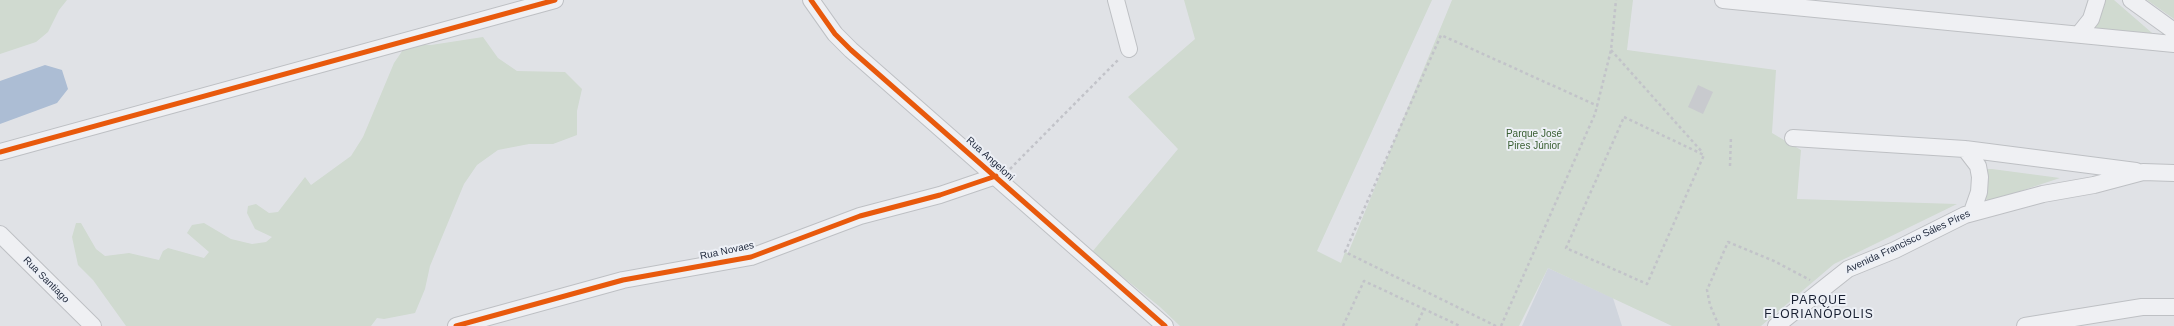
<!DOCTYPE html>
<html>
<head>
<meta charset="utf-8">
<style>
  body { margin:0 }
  canvas { display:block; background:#e0e2e6 }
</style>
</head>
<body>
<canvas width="2174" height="326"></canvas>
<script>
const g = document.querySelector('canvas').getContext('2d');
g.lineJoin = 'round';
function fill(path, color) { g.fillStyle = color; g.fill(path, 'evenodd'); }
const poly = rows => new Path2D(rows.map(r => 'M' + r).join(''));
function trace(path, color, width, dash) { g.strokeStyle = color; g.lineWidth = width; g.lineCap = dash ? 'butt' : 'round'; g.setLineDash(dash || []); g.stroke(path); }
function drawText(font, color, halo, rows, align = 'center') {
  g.font = font + ' Arial,sans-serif'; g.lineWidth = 4; g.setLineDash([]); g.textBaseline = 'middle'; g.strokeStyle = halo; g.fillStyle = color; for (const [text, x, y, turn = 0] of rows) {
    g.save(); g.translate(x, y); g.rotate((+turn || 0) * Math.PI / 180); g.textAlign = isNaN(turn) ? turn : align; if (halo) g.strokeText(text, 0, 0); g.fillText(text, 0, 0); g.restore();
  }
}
fill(poly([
  [1548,268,1613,298,1622,326,1522,326]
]), '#d0d5dd');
fill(poly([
  [0,0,67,0,59,10,48,32,36,42,0,54],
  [1184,0,1432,0,1317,251,1341,263,1345,252,1348,253,1452,0,1633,0,1627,50,1776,70,1772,133,1801,150,1797,199,1957,204,1834,264,1761,326,1672,326,1548,268,1519,326,1180,326,1160,307,1092,252,1178,149,1128,97,1195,39],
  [2101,0,2114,0,2159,39,2094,30,2094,19],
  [2147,0,2174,0,2174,19],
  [483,37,498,58,517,71,565,72,582,89,577,111,577,135,553,144,529,144,498,150,477,165,464,184,430,266,425,289,415,313,384,319,377,318,371,326,126,326,93,280,78,265,72,237,76,223,81,223,96,249,105,256,129,253,159,260,163,251,168,248,204,258,209,252,187,233,192,225,204,223,231,239,252,244,266,242,272,237,255,229,247,213,248,206,256,204,269,213,278,212,305,177,311,185,351,156,363,137,394,63,407,44,431,45],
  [1984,169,1992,169,2060,178,1987,202,1984,191]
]), '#d0dad0');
fill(poly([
  [45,65,62,70,68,89,57,103,0,124,0,81]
]), '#acbdd4');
fill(poly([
  [1698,85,1713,92,1703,114,1688,107]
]), '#c8cace');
const minor = poly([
  [811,0,835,34,851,50,1165,326],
  [1116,0,1129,49],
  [1723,0,2174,44],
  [2131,0,2174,31],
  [2079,34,2091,19,2097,0],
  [1793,138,1965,149,2136,171],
  [1965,149,1978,166,1980,177,1979,192,1972,212],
  [0,152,555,0],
  [0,234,93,326],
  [456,326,623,280,751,257,860,216,940,195,996,176],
  [1776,326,1848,269,1895,250,1965,215,2043,194,2094,185,2143,172,2174,173],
  [2025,326,2142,307,2174,307]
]);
trace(minor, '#bec0c4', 18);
trace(poly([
  [1611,50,1703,153],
  [1624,117,1704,155,1647,284,1566,248,1624,117],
  [1730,166,1731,136],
  [1010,169,1119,59],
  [1343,326,1364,281,1424,309],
  [1416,326,1424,309,1460,326],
  [1496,326,1345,252,1441,35,1598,106],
  [1501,326,1595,114,1611,50,1616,0],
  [1719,326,1710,305,1707,290,1728,242,1774,261,1810,280]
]), '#c2c3c9', 2.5, [3, 3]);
trace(minor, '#eff0f3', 16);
trace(poly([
  [811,0,835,34,851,50,1165,326],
  [0,152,555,0],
  [456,326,623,280,751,257,860,216,940,195,996,176]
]), '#e8590c', 5);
drawText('10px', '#385e31', '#edf0f6', [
  ["Parque José",1534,134],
  ["Pires Júnior",1534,146]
]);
drawText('10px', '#252e41', '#edf0f6', [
  ["Rua Angeloni",990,159,42],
  ["Avenida Francisco Sáles Píres",1908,242,-25],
  ["Rua Novaes",727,251,-12],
  ["Rua Santiago",46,280,45]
]);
g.letterSpacing = '1px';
drawText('12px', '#181f31', '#edf0f6', [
  ["PARQUE",1819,301],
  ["FLORIANÓPOLIS",1819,315]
]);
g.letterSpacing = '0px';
</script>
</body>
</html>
